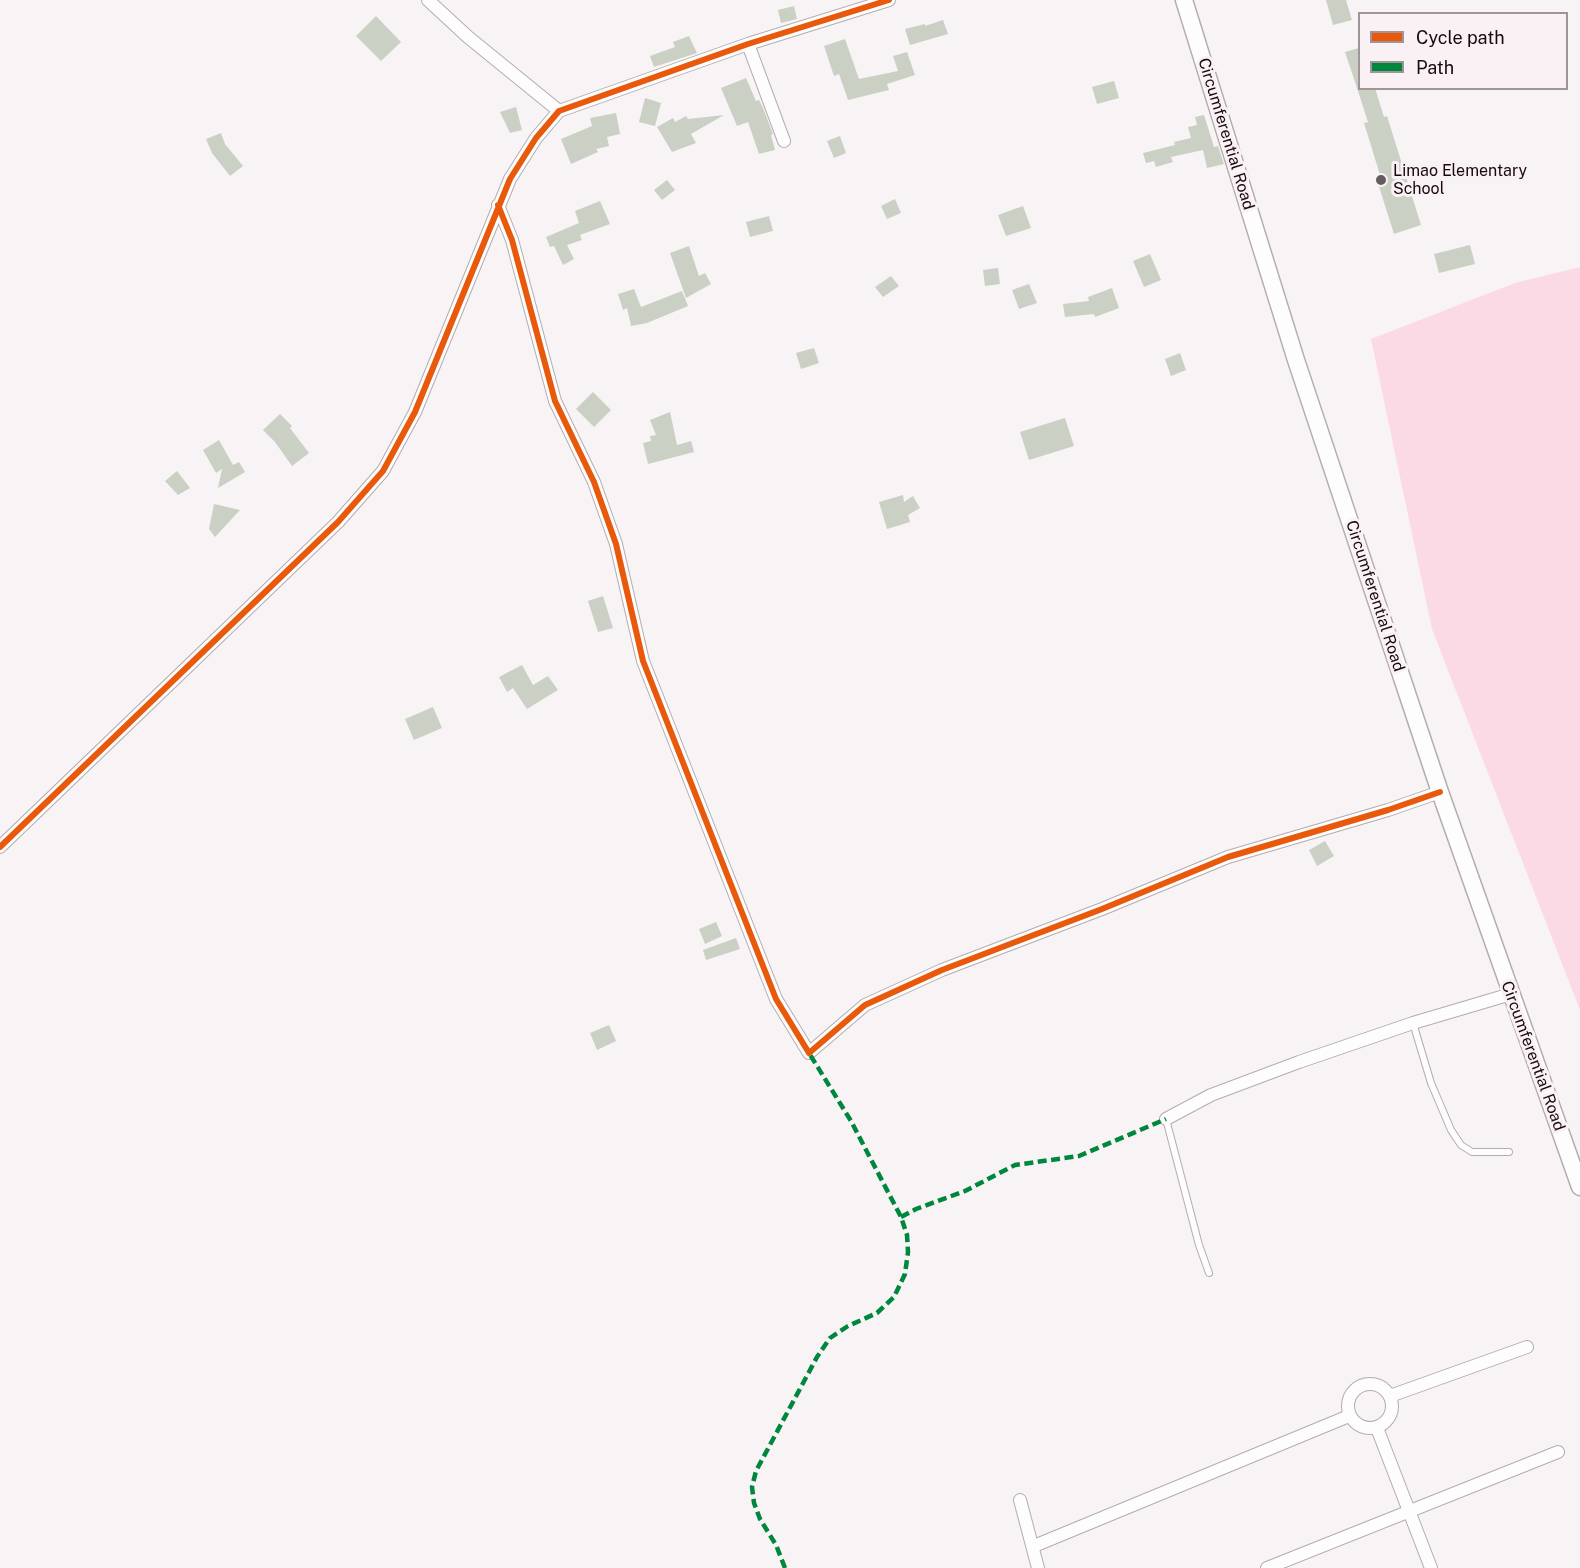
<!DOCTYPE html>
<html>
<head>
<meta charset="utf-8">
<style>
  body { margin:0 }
  #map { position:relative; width:1580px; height:1568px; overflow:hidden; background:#f8f3f5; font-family:"Public Sans",sans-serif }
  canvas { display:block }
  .legend { position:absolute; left:1358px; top:12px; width:210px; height:78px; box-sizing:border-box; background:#faf1f4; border:2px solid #9f9598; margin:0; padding:8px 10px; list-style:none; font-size:18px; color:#170a0f }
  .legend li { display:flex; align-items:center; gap:12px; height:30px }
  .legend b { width:30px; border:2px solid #9f9598 }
</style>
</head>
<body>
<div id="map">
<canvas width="1580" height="1568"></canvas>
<ul class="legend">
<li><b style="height:8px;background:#e8590c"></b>Cycle path</li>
<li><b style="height:8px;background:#00873e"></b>Path</li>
</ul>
</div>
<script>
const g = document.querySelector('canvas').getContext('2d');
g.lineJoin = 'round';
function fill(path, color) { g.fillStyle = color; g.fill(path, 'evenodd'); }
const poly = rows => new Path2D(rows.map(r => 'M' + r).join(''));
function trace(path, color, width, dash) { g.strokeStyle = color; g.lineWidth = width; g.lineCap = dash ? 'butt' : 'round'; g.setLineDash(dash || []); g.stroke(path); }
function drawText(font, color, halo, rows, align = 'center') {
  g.font = font + ' "Public Sans",sans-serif'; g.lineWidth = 6; g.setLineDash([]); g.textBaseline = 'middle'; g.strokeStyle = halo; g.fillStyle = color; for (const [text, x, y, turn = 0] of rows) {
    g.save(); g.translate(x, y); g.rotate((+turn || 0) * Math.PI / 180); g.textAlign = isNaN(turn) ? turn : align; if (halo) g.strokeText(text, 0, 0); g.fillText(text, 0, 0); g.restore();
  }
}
fill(poly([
  [1580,267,1580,1010,1432,629,1371,339,1515,283]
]), '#fbdae6');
fill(poly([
  [1326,0,1346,0,1352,20,1333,25],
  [794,6,797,19,781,23,778,10],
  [376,16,401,42,381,61,356,36],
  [943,20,948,34,910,45,905,29,925,24,925,26],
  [689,36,697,53,654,67,650,56,675,47,673,42],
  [845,39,859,79,898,71,893,56,907,52,915,75,887,84,889,90,848,100,839,74,834,76,824,46],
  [1359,48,1359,88,1357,88,1345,52],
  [746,78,756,101,759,100,763,108,773,134,771,135,775,150,759,154,748,122,737,126,721,88],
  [1114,81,1119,98,1097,104,1092,87],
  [1357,88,1375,88,1384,117,1387,116,1421,225,1394,234,1377,180,1381,178,1364,123,1368,122],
  [645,98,661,103,655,126,639,122],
  [516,107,522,130,510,133,500,112],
  [616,113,620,134,607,137,609,146,596,149,598,152,571,164,561,139,592,126,590,118],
  [724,115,691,134,696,143,672,152,657,127,673,118,675,122,686,116,688,119],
  [1204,115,1214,147,1218,146,1224,164,1207,168,1203,150,1171,157,1173,162,1156,167,1154,161,1146,163,1143,153,1175,145,1174,142,1191,138,1188,127,1197,125,1195,117],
  [221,133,225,144,243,166,230,176,212,153,206,139],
  [840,136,846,153,834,158,827,141],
  [667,180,675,190,662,200,654,190],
  [895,199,901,213,887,219,881,206],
  [600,201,610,224,580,235,582,240,567,245,574,259,563,265,554,246,550,247,546,237,579,223,575,211],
  [1023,206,1031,228,1006,236,998,215],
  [769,216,773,231,750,237,746,222],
  [1470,245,1475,264,1439,273,1434,254],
  [689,246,699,276,705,273,711,284,686,298,670,253],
  [1150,254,1161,280,1144,287,1133,261],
  [998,268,1000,284,985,286,983,270],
  [891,276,899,286,883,297,875,287],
  [1029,284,1037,303,1019,309,1012,290],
  [1112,288,1119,308,1095,317,1094,314,1065,317,1063,304,1089,301,1088,297],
  [634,289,641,307,682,291,688,306,647,323,631,326,627,308,623,310,618,294],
  [814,348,819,363,801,369,796,353],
  [1180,353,1186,370,1171,376,1165,359],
  [593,392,611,410,594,427,576,409],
  [670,412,677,445,691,441,694,452,648,464,643,443,651,441,650,436,656,435,650,420],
  [280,414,292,426,290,428,309,453,292,466,275,442,263,430],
  [1065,418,1074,446,1029,460,1020,432],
  [219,440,233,465,239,462,245,472,218,488,222,469,216,473,203,450],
  [177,471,190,488,178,495,165,481],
  [903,495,904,502,913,496,920,508,908,515,910,522,887,529,879,502],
  [214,504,240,510,215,537,209,529],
  [603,596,613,628,598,632,588,601],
  [522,665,533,685,548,676,558,690,527,709,513,688,507,692,499,677],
  [433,707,442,728,414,740,405,719],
  [1325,841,1334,856,1317,866,1309,850],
  [716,922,722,936,705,944,699,929],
  [736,938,740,949,706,960,703,950],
  [609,1025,616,1041,597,1050,590,1033]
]), '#cad0c4');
const service = poly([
  [1413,1023,1431,1083,1451,1130,1461,1145,1472,1152,1509,1152],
  [1166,1119,1199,1245,1209,1273]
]);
const minor = poly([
  [428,0,468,37,559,111],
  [748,44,784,141],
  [498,205,512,240,555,401,594,482,616,544,643,661,776,999,809,1053,865,1005,942,970,1102,909,1228,857,1388,810,1440,792],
  [0,847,338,522,383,471,415,412,510,179,536,138,559,111,748,44,889,0],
  [1166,1119,1211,1095,1299,1062,1413,1023,1511,994],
  '1348 1406a22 22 0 1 1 44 0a22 22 0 1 1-44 0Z',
  [1390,1396,1527,1347],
  [1377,1428,1431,1568],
  [1020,1500,1038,1568],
  [1034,1546,1349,1416],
  [1267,1568,1558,1452]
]);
const secondary = poly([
  [1184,0,1296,360,1440,792,1580,1187]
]);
trace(service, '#b4acaf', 8);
trace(minor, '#b4acaf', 14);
trace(secondary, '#b4acaf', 19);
trace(service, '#fefdfe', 6);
trace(minor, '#fefdfe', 12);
trace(secondary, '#fefdfe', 16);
trace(poly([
  [901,1217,916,1209,965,1191,1015,1165,1079,1156,1166,1119],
  [785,1568,776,1545,760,1519,754,1503,752,1487,756,1471,817,1357,830,1338,848,1326,877,1313,894,1297,905,1274,908,1252,907,1235,901,1217,851,1121,809,1053]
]), '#00873e', 4.5, [9, 4.5]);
trace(poly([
  [498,205,512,240,555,401,594,482,616,544,643,661,776,999,809,1053,865,1005,942,970,1102,909,1228,857,1388,810,1440,792],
  [0,847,338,522,383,471,415,412,510,179,536,138,559,111,748,44,889,0]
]), '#e8590c', 6);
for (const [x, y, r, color] of [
  [1381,180,6,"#665c60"]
]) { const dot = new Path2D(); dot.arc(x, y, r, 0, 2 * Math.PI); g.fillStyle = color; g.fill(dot); trace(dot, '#faf1f4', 2); }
drawText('16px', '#170a0f', '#faf1f4', [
  ["Circumferential Road",1226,134,73],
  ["Circumferential Road",1375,596,72],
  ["Circumferential Road",1533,1056,70]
]);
drawText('16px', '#170a0f', '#faf1f4', [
  ["Limao Elementary",1393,171],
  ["School",1393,189]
], 'left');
</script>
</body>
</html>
